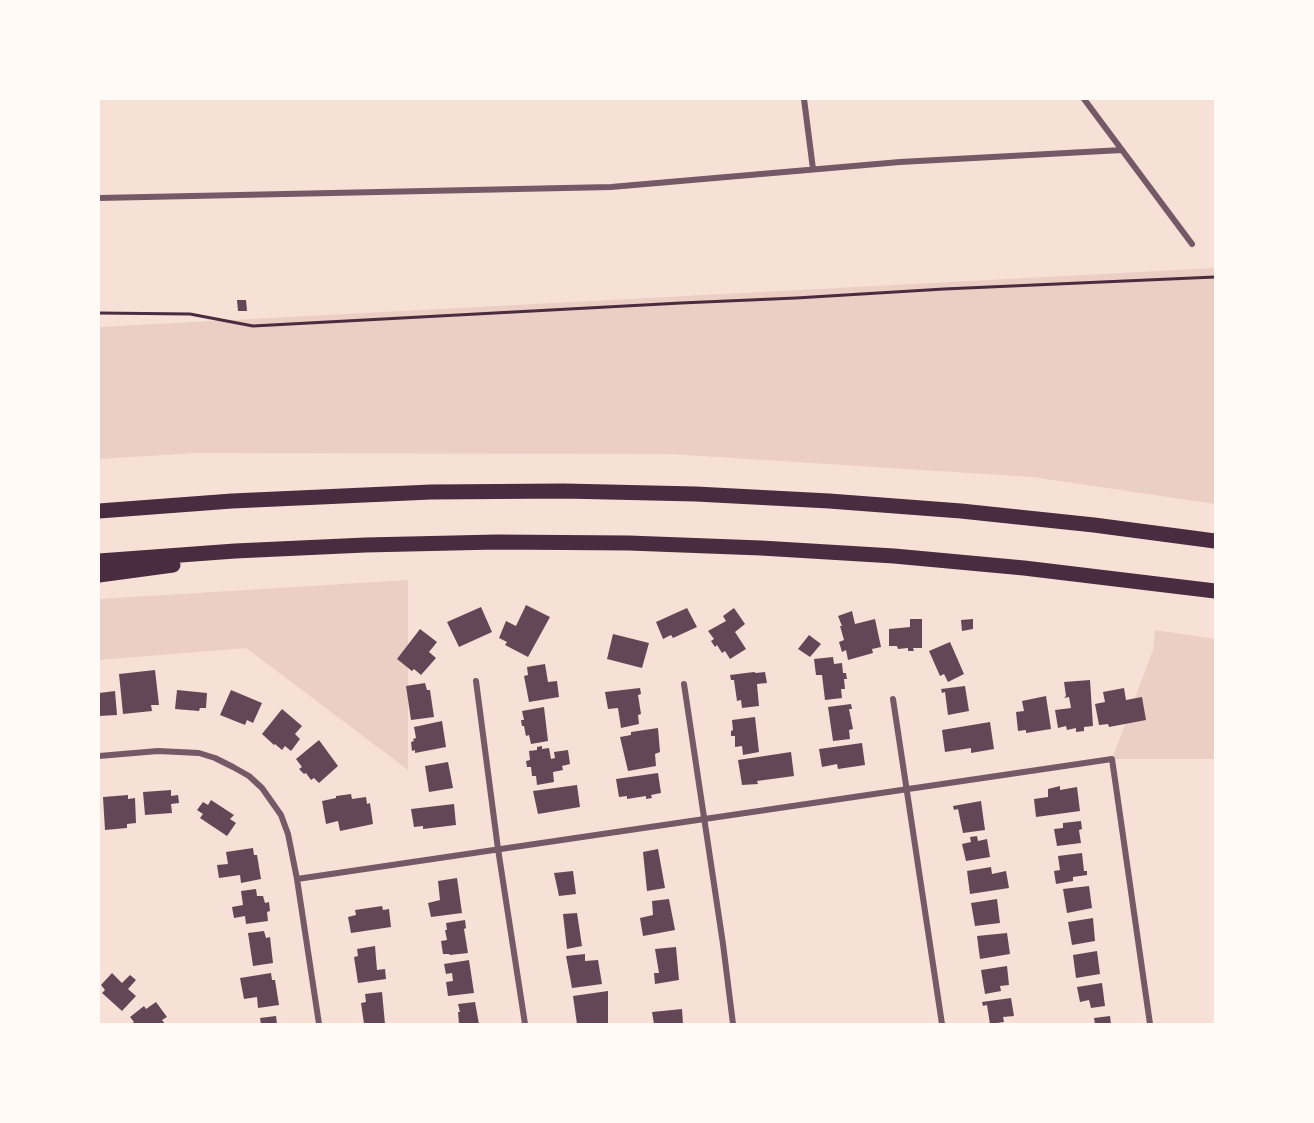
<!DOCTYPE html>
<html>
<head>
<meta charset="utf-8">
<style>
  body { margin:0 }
  #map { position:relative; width:1314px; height:1123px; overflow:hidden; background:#f7e1d7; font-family:"PT Sans",sans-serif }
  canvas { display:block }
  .frame { position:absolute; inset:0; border:100px solid #fffaf5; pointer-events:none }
</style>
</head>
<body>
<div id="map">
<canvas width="1314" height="1123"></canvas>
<div class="frame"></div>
</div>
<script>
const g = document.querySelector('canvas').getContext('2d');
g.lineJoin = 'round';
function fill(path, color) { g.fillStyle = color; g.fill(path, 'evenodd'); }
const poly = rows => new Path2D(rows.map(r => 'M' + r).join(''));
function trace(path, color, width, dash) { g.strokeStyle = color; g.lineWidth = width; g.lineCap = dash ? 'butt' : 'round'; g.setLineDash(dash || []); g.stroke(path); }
fill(poly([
  [1215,268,1215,504,1032,477,670,454,196,453,99,459,99,327],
  [408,580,408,770,246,648,99,660,99,599],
  [1155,630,1215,639,1215,759,1112,759,1153,650]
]), '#ebcfc5');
fill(poly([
  [237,300,246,300,247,311,238,311],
  [526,605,550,617,528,657,505,645,507,642,499,638,506,621,516,626],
  [481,607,492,632,459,647,447,622],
  [687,608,697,627,673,638,671,635,663,639,656,622],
  [734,608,745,624,735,632,746,649,730,659,725,651,722,653,717,645,715,647,711,641,714,639,708,631,726,621,723,616],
  [852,611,855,624,875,619,881,647,872,649,873,653,848,660,846,650,842,652,839,642,844,640,840,626,842,626,838,616],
  [910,619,922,619,922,648,913,648,914,651,908,651,908,648,898,649,897,646,889,646,889,629,910,627],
  [973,619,973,629,962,631,961,620],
  [420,629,437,642,429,652,436,658,421,675,414,669,412,671,397,659],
  [613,634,649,643,642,668,607,659],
  [809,635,821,644,810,657,798,649],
  [950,642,964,674,948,682,944,674,940,676,929,651],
  [833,657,834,664,842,663,843,673,846,673,847,679,844,679,845,689,841,689,842,698,825,700,822,675,816,675,814,659],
  [545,664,548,682,557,681,559,697,529,702,524,676,528,675,527,667],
  [155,670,159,705,151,705,152,711,123,714,119,674],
  [754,672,756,673,765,672,767,683,757,684,759,706,742,708,741,700,737,701,734,680,731,680,730,675],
  [1090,680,1093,726,1084,727,1084,731,1076,732,1076,728,1067,730,1066,726,1058,728,1055,710,1071,708,1069,697,1064,698,1066,696,1064,682],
  [425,683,427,690,430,690,434,717,411,720,406,686],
  [965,686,969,711,948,715,945,692,942,693,941,689],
  [640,688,641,694,638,695,641,714,638,715,639,724,621,728,618,708,608,709,605,692],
  [1124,688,1126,700,1142,697,1146,720,1109,727,1108,724,1099,725,1095,704,1105,702,1103,692],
  [177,690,207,693,206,708,200,708,199,711,175,709],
  [231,690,262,703,253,723,247,720,245,725,220,715],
  [115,691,117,715,99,716,99,693],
  [1046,696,1051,729,1026,733,1026,730,1018,731,1016,712,1024,711,1022,701],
  [851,704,852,709,849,709,853,729,849,730,850,739,833,741,828,707],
  [544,707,548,741,531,744,529,735,526,736,524,726,522,726,521,720,524,720,522,711],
  [282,709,302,726,295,734,300,739,291,751,285,746,282,750,275,744,274,745,262,734],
  [755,717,759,752,743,755,742,746,735,747,735,736,731,736,731,731,733,730,732,720],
  [442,721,446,747,415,753,415,750,412,751,411,742,414,741,413,739,416,738,414,727],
  [990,722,994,749,971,753,971,748,945,752,942,730],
  [658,728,660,752,655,754,656,766,628,771,620,737,631,735,631,732],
  [319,740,338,766,319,783,314,778,311,780,306,773,304,774,299,769,302,767,296,759],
  [862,743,865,765,838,769,837,764,822,767,819,749],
  [542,746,542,749,549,748,551,759,555,758,554,752,568,750,570,764,562,766,563,770,553,772,554,782,537,785,536,776,532,776,531,767,527,767,526,761,530,760,529,751,537,750,537,747],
  [791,752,794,776,757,781,758,784,742,785,738,760],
  [448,762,453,788,429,792,425,766],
  [658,773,661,793,651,795,652,798,646,799,646,796,627,799,627,796,619,797,616,779],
  [577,785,580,807,538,814,533,791],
  [1060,786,1060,790,1077,787,1080,811,1036,817,1034,799,1048,797,1048,789],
  [171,790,171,796,178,795,179,803,171,804,172,813,145,815,143,792],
  [351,794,352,799,366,797,367,804,370,803,373,824,340,831,338,821,326,824,322,801,336,798,336,796],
  [128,795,128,799,135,798,136,823,127,824,127,828,105,830,103,797],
  [211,800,234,815,230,819,236,823,227,836,200,818,203,814,197,810,203,802,208,805],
  [981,801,985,830,963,833,958,809,954,810,953,806],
  [454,804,456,825,423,829,423,826,414,827,411,809],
  [1081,821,1082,829,1079,830,1081,843,1057,846,1054,829,1063,828,1063,823],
  [977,836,978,841,987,839,990,857,966,861,962,844,971,842,970,837],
  [253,848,254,855,257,855,261,879,241,883,240,875,219,878,217,865,228,864,226,852],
  [658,849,665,888,647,891,643,852],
  [1082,853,1084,871,1087,871,1087,875,1073,877,1073,881,1056,884,1054,871,1060,870,1058,856],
  [991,867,992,874,1006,871,1009,888,970,894,967,871],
  [573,871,576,894,559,896,554,873],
  [457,878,462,913,431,917,428,903,440,900,438,881],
  [1089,886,1092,908,1067,913,1063,889],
  [256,889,257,896,263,896,265,903,269,902,270,911,267,912,268,921,246,924,245,916,234,918,232,907,243,905,241,891],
  [669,899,675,930,643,936,640,918,653,915,652,901],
  [997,899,1000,923,975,926,971,903],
  [382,906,383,910,389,909,391,927,351,933,348,917,356,915,355,910],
  [577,913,582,946,567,949,563,914],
  [1093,918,1095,941,1072,945,1068,922],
  [465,920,466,928,464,929,468,953,450,955,449,954,443,954,441,941,447,940,445,930,447,930,446,923],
  [264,931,266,938,270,937,273,963,253,966,248,933],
  [1007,933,1010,954,980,959,977,936],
  [375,946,377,970,385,969,386,979,358,983,354,957,358,956,357,949],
  [676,947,679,980,655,984,654,973,659,973,655,949],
  [1097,951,1100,974,1076,978,1073,955],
  [585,954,585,961,598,960,602,984,572,988,566,956],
  [469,960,474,993,448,996,446,982,453,981,452,973,446,974,444,964],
  [1007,966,1009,985,1000,986,1001,991,985,994,981,970],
  [112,973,122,983,130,975,136,980,128,989,136,996,122,1011,102,993,105,990,101,985],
  [271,973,272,980,275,980,279,1005,258,1008,257,997,244,999,240,978],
  [1102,983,1105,1006,1091,1008,1089,1000,1080,1002,1077,987],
  [608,991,608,1024,577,1024,573,996],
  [382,992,385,1024,364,1024,361,1003,366,1002,365,994],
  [1011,998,1014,1016,1003,1017,1004,1022,990,1024,987,1005,983,1006,982,1002],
  [156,1002,167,1017,162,1020,165,1024,131,1024,134,1022,130,1017,144,1006,146,1009],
  [475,1002,479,1024,459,1024,458,1012,460,1012,458,1004],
  [682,1009,683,1024,654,1024,652,1012],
  [276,1016,277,1024,261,1024,260,1018],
  [1110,1016,1111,1024,1095,1024,1094,1018]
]), '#644757');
trace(poly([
  [99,313,190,314,253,326,681,303,796,298,944,289,1215,277]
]), '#4a2c40', 3);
trace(poly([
  [804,99,813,169],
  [1084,99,1192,244],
  [99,198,611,187,900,162,1122,150],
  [476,681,498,849,525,1024],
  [684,684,723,944,733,1024],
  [893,699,942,1024],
  [99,756,158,751,199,753,215,758,233,767,249,776,262,788,281,815,288,834,297,879,319,1024],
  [297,879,1112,759,1150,1024]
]), '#755966', 6);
trace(poly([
  [99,511,232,501,431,492,564,491,696,494,829,501,961,511,1094,525,1215,541],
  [99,561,235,551,365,545,497,542,629,543,761,548,894,556,1024,568,1215,591],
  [99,575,173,565]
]), '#4a2c40', 15);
</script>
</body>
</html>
